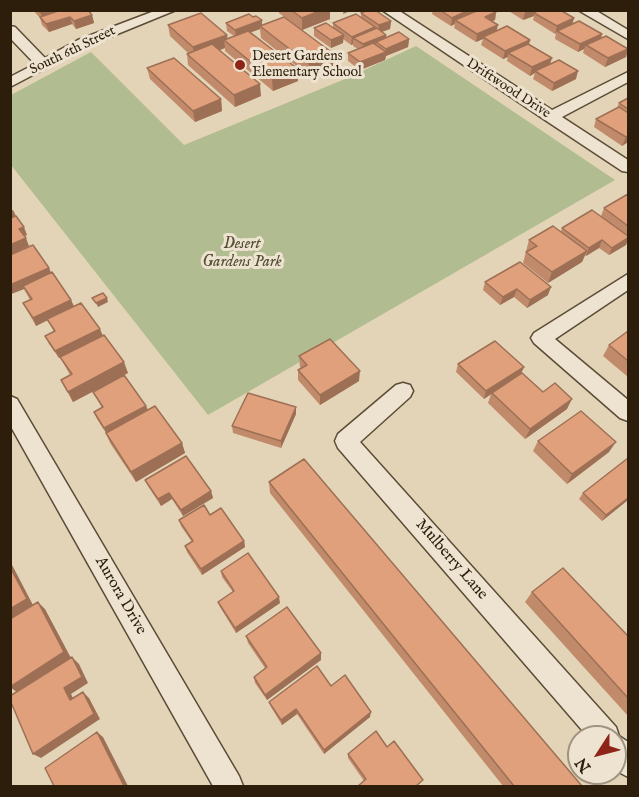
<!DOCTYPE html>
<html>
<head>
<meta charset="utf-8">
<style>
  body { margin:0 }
  #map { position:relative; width:639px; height:797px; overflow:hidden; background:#e3d4b7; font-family:"IM FELL English",serif }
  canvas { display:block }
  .frame { position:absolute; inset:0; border:12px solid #2c1e0b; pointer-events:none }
  .north { position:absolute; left:567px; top:725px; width:60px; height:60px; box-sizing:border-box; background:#ede3d0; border:2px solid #a09481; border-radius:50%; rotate:234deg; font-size:16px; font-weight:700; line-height:24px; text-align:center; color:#2c1e0b }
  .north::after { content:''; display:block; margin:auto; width:21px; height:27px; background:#8f2418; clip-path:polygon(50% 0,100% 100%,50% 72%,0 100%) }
</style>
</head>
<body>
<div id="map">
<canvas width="639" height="797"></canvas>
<div class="frame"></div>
<div class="north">N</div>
</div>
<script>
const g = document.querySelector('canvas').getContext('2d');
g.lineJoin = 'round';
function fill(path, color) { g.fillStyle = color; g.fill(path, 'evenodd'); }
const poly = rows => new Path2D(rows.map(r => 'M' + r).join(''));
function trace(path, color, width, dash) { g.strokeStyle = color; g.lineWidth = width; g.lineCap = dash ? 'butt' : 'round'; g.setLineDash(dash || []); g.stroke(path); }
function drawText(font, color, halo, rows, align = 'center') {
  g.font = font + ' "IM FELL English",serif'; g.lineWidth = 6; g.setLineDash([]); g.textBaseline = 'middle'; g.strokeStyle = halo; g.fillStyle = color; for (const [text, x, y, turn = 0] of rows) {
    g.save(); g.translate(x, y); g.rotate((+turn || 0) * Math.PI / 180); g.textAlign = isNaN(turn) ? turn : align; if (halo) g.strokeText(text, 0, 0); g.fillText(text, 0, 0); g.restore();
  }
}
fill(poly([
  [416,46,615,180,208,415,11,165,11,95,91,52,184,145,345,79]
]), '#b1bd90');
const street = poly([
  [157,10,176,10,88,46,10,87,10,77,35,64,10,38,10,26,15,27,45,58,78,40,157,10],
  [382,10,398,10,552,110,628,72,628,82,562,117,628,160,628,172,622,171,545,120,382,10],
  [578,10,595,10,628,30,628,39,578,10],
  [628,274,628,290,555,339,628,400,628,421,620,418,534,343,531,338,534,333,628,274],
  [403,383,410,385,413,391,410,397,360,442,616,727,619,736,628,742,628,777,615,770,615,737,588,737,338,448,335,441,338,434,396,385,403,383],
  [10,396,17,399,239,776,243,786,213,786,10,425,10,396]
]);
trace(street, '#5a4c36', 3);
fill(street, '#ede3d0');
fill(poly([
  [33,10,60,10,92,15,94,23,76,29,72,24,49,32,42,25,40,18],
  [279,10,330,10,330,19,302,30,279,13],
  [433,10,474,10,473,13,496,12,495,20,492,21,497,31,530,40,529,44,552,58,550,64,576,79,552,91,533,79,535,73,530,76,507,61,508,57,503,59,481,45,483,39,476,42,454,28,455,24,451,26,432,14],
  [507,10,560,10,572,24,602,34,601,38,628,49,626,57,605,67,583,53,584,49,578,52,555,39,556,33,555,34,533,20,534,16,523,20],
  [361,13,391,21,390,29,382,32,386,35,386,38,409,39,408,47,386,56,385,60,360,70,348,61,348,53,358,49,353,46,353,44,351,45,343,39,343,43,331,48,314,36,314,28,333,28,333,23,361,18],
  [253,17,262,20,262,26,334,54,333,66,309,76,261,38,260,29,251,32,298,69,298,81,273,91,225,51,225,48,220,50,261,96,235,107,188,65,187,54,188,53,170,36,168,25,228,38,234,36,227,31,226,23],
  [147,68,221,99,222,111,195,122,150,79],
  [628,98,628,142,622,146,594,127,596,119,617,108,619,103],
  [628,194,628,235,627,235,628,236,628,240,626,245,609,255,599,248,586,256,585,255,582,262,548,283,523,263,529,240,561,231,562,228,601,216,604,208],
  [10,255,49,268,51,273,71,300,74,306,103,336,128,373,73,402,61,380,70,375,60,357,59,358,49,344,45,336,54,332,48,320,36,326,23,303,30,300,24,289,11,294,10,293],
  [485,282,548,295,527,308,514,297,500,305,483,290],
  [628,331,628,377,603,356,609,345],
  [299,356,359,381,320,405,298,380,298,370,301,368,300,367],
  [458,364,522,373,543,392,567,409,525,439,488,403,491,394,484,399,456,372],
  [93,392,146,406,148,410,182,443,185,453,136,482,110,443,106,433,97,419,94,412,102,408],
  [296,407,296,414,281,448,233,433,232,426],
  [538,441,609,452,567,484,533,451],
  [145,480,211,491,213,498,183,516,172,499,161,506,148,486],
  [269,482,582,786,503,786,270,493],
  [583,493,628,500,602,521,579,499],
  [179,520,244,541,245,547,202,575,187,552,185,546,192,542,181,526],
  [221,571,280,603,236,633,220,607,218,602,233,592,222,577],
  [532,592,628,636,628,716,525,602],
  [246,636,321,660,267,700,255,683,254,677,265,668,248,643],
  [331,686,370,717,324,754,297,714,282,725,271,707,269,702],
  [387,747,420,784,364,781,348,758,348,754]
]), '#c18a6a');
fill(poly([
  [49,10,60,10,43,21,41,13],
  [322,10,330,10,330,19,302,30,302,18],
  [344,10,353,10,343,14],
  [469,10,474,10,473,16,455,20,455,24,451,26,452,18],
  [529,10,545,10,534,13,534,16,523,20,525,12],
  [496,12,495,20,483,25,485,17],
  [92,15,94,23,76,29,74,21],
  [70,17,72,24,49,32,46,24],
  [574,18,572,26,557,31,555,34,557,26],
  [262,20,262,28,260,26,260,29,236,38,235,30],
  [391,21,390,29,378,33,379,25],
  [498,25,496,33,483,37,483,39,476,42,477,34],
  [375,27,374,35,353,38,353,44,351,45,352,37],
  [602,34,600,42,586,45,584,49,578,52,580,44],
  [227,35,228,44,224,40,225,48,195,59,193,47],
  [344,35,343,43,331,48,331,40],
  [386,35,386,43,376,42,375,47,363,52,363,44],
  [409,39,408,47,386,56,385,60,360,70,360,62,385,52,386,49],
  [530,40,528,48,508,53,508,57,503,59,505,51],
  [628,49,626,57,605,67,608,58],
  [334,54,333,66,309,76,309,64],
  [552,58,549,66,535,71,535,73,530,76,532,67],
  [298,69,298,81,273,91,272,79],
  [578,71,576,79,552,91,554,83],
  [260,84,261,96,235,107,234,95],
  [221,99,222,111,195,122,193,111],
  [628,136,628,142,622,146,626,137],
  [13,210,17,218,10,220,10,211],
  [24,227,27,235,23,237,19,229],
  [26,238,29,246,10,255,10,245],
  [628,238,626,245,609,255,612,248],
  [602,240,599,248,586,256,589,248],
  [587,251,582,262,548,283,552,272],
  [49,268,52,276,23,286,24,289,11,294,10,285],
  [551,287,548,295,527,308,530,300],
  [517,289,514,297,500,305,503,297],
  [107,298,108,302,98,307,96,303],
  [71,300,74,307,36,326,33,318],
  [100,329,103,336,59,358,55,351],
  [124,362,128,373,73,402,68,392],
  [524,367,521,374,484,399,486,391],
  [360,371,359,381,320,405,320,395],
  [572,399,567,409,525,439,530,429],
  [146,406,149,413,107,435,104,428],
  [296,407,296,414,281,448,281,441],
  [616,442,609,452,567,484,572,474],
  [182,443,185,453,136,482,131,472],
  [211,491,213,498,183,516,181,510],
  [169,493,172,499,161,506,158,499],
  [628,498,628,500,602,521,606,515],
  [244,541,245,547,202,575,201,569],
  [10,561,34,607,10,621],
  [279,597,280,603,236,633,235,628],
  [38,602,45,609,71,658,18,693,10,687],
  [321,653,321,660,267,700,265,695],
  [72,657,79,664,88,683,71,694,77,706,70,700,64,688],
  [83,692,89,698,100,719,41,758,33,754],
  [296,709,297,714,282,725,281,720],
  [371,712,370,717,324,754,324,750],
  [97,732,103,737,128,786,124,786]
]), '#9d7056');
const building = poly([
  [38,10,49,10,41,13,38,10],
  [61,10,88,10,92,15,74,21,70,17,46,24,40,17,61,10],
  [291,10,322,10,302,18,291,10],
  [368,10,375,10,391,21,379,25,361,13,368,10],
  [440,10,469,10,452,18,440,10],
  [479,10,493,10,496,12,485,17,498,25,477,34,455,20,479,10],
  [539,10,560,10,574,18,557,26,534,13,539,10],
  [201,13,227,35,193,47,168,25,201,13],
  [249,14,253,17,256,16,262,20,235,30,226,23,249,14],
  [356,14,375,27,352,37,333,23,356,14],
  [284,17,334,54,309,64,260,26,284,17],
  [579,21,602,34,580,44,557,31,579,21],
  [326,23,344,35,331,40,314,28,326,23],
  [507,26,530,40,505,51,483,37,507,26],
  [377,28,386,35,363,44,353,38,377,28],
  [248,31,298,69,272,79,224,40,248,31],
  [399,32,409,39,386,49,376,42,399,32],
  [606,36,628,49,608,58,586,45,606,36],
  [373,43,386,52,360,62,348,53,373,43],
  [212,44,260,84,234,95,187,54,212,44],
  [528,44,552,58,532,67,508,53,528,44],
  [174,58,221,99,193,111,147,68,174,58],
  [559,60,578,71,554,83,535,71,559,60],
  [628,98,628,109,619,103,628,98],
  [619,107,628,113,628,136,626,137,596,119,619,107],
  [628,194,628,226,604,208,628,194],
  [592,210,628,236,628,238,612,248,602,240,589,248,562,228,592,210],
  [16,216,24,227,19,229,26,238,10,245,10,218,16,216],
  [553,226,587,251,552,272,526,252,537,246,529,240,553,226],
  [33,245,49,268,10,285,10,255,33,245],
  [520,262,551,287,530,300,517,289,503,297,485,282,520,262],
  [52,272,71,300,33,318,23,303,32,299,23,286,52,272],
  [103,293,107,298,96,303,92,298,103,293],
  [81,303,100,329,55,351,45,336,55,331,47,319,81,303],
  [628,331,628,361,609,345,628,331],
  [104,335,124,362,68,392,61,380,72,374,60,357,104,335],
  [330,339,360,371,320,395,298,370,307,365,299,356,330,339],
  [495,341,524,367,486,391,458,364,495,341],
  [522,373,543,392,555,383,572,399,530,429,492,393,522,373],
  [124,375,146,406,104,428,94,412,103,407,93,392,124,375],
  [248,393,296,407,281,441,232,426,248,393],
  [155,406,182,443,131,472,106,433,155,406],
  [581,411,616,442,572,474,538,441,581,411],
  [186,456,211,491,181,510,169,493,158,499,145,480,186,456],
  [628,458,628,498,606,515,583,493,628,458],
  [304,459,582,786,514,786,269,482,304,459],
  [204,505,210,515,221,508,244,541,201,569,185,546,193,541,179,520,204,505],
  [248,553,279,597,235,628,218,602,234,591,221,571,248,553],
  [10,567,27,599,10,609,10,567],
  [563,568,628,636,628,698,532,592,563,568],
  [38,602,64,652,10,687,10,619,38,602],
  [287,607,321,653,265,695,254,677,267,667,246,636,287,607],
  [72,657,82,677,64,688,70,700,83,692,94,714,33,754,10,700,10,696,72,657],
  [317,666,331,686,345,675,371,712,324,750,296,709,281,720,269,702,317,666],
  [376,731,387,747,394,741,423,780,416,786,358,786,366,779,348,754,376,731],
  [97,732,124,786,54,786,45,768,97,732]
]);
fill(building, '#e0a07b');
trace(building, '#9d7056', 1.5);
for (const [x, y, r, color] of [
  [240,65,6,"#8f2418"]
]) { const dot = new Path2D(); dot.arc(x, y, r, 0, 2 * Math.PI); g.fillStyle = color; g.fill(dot); trace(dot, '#ede3d0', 2); }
drawText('14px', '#2c1e0b', '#ede3d0', [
  ["South 6th Street",73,51,-26],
  ["Driftwood Drive",508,89,33]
]);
drawText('14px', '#2c1e0b', '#ede3d0', [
  ["Desert Gardens",252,57],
  ["Elementary School",252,73]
], 'left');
drawText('italic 16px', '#544e33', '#ede3d0', [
  ["Desert",242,245],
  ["Gardens Park",242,263]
]);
drawText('16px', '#2c1e0b', '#ede3d0', [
  ["Mulberry Lane",451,560,49],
  ["Aurora Drive",120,596,60]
]);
</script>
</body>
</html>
